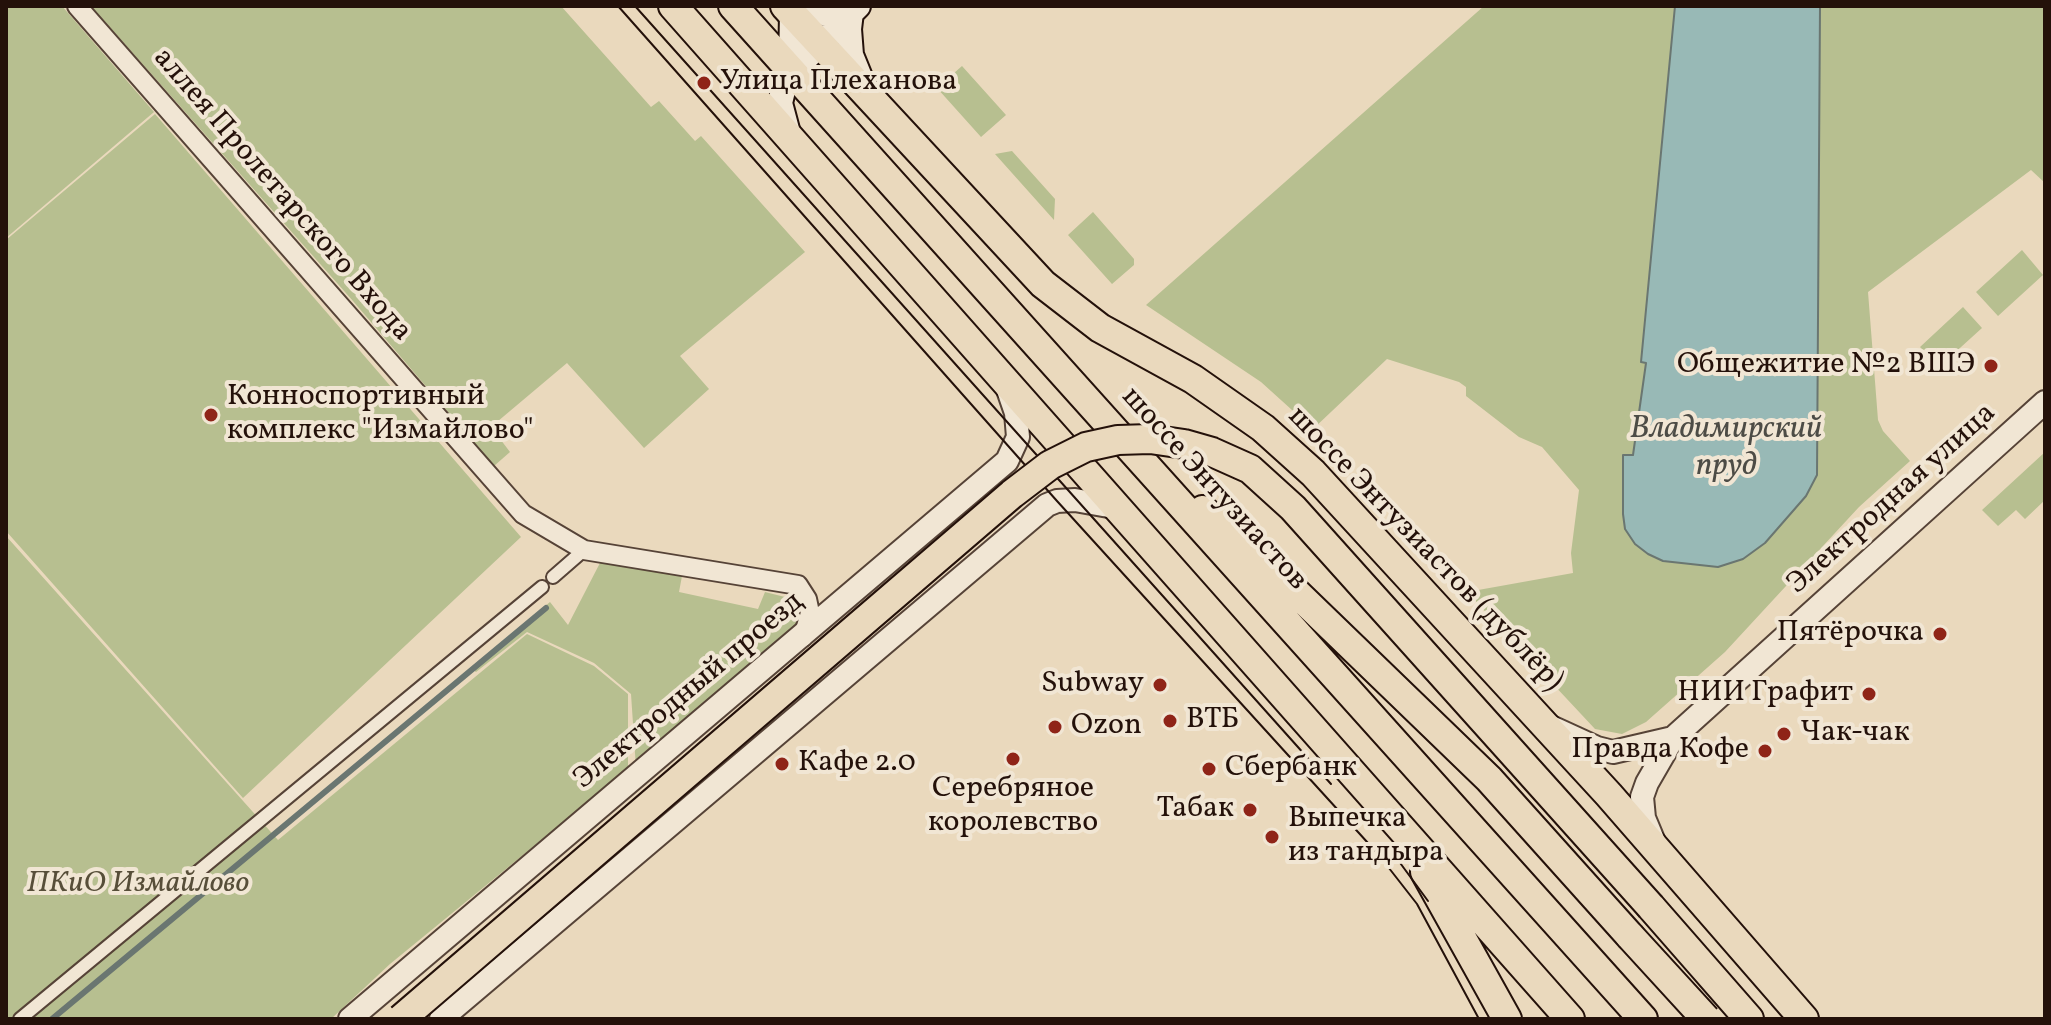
<!DOCTYPE html>
<html>
<head>
<meta charset="utf-8">
<style>
  body { margin:0 }
  #map { position:relative; width:2051px; height:1025px; overflow:hidden; background:#ead9bd; font-family:Vollkorn,serif }
  canvas { display:block }
  .frame { position:absolute; inset:0; border:8px solid #24110a; pointer-events:none }
</style>
</head>
<body>
<div id="map">
<canvas width="2051" height="1025"></canvas>
<div class="frame"></div>
</div>
<script>
const g = document.querySelector('canvas').getContext('2d');
g.lineJoin = 'round';
function fill(path, color) { g.fillStyle = color; g.fill(path, 'evenodd'); }
const poly = rows => new Path2D(rows.map(r => 'M' + r).join(''));
function trace(path, color, width, dash) { g.strokeStyle = color; g.lineWidth = width; g.lineCap = dash ? 'butt' : 'round'; g.setLineDash(dash || []); g.stroke(path); }
function drawText(font, color, halo, rows, align = 'center') {
  g.font = font + ' Vollkorn,serif'; g.lineWidth = 8; g.setLineDash([]); g.textBaseline = 'middle'; g.strokeStyle = halo; g.fillStyle = color; for (const [text, x, y, turn = 0] of rows) {
    g.save(); g.translate(x, y); g.rotate((+turn || 0) * Math.PI / 180); g.textAlign = isNaN(turn) ? turn : align; if (halo) g.strokeText(text, 0, 0); g.fillText(text, 0, 0); g.restore();
  }
}
fill(poly([
  [6,6,62,6,154,112,6,238],
  [91,6,561,6,651,107,659,101,695,141,701,136,805,252,680,356,709,389,644,448,567,363,491,427,510,452,494,466,353,301],
  [1484,6,2045,6,2045,183,2031,170,1868,292,1878,420,1883,431,1910,461,1859,507,1725,652,1646,722,1622,734,1595,729,1467,592,1573,573,1571,553,1579,490,1542,447,1519,437,1466,396,1466,387,1459,382,1387,359,1313,429,1261,382,1146,305],
  [962,66,1006,115,981,137,937,88],
  [155,114,521,537,243,798,6,531,6,240],
  [1012,151,1055,199,1054,220,995,154],
  [1093,212,1134,259,1134,265,1112,284,1068,235],
  [2022,250,2043,275,1998,316,1976,292],
  [1963,307,1982,328,1939,367,1920,347],
  [2045,452,2045,500,2025,519,2016,510,1998,526,1982,510],
  [6,536,278,840,527,634,594,666,628,694,628,769,390,964,331,1019,6,1019],
  [601,561,682,576,679,592,758,609,765,592,793,599,799,610,797,626,636,768,631,694,594,663,527,632,476,672,470,668,550,602,568,625]
]), '#b7bf90');
const water = poly([
  [1675,6,1820,6,1817,475,1806,496,1765,543,1743,559,1718,567,1663,561,1648,554,1635,544,1625,529,1623,514,1623,455,1633,455,1646,363,1641,362,1675,6]
]);
fill(water, '#98b9b6');
trace(water, '#6a7671', 2);
trace(poly([
  [52,1019,546,608]
]), '#6a7671', 6);
const pedestrian = poly([
  [553,577,584,550],
  [20,1019,542,587]
]);
const minor = poly([
  [77,6,523,514,584,550,798,585,807,599,810,613,803,637]
]);
const tertiary = poly([
  [1549,726,1597,748,1613,752,1673,738],
  [1654,842,1644,818,1642,797,1647,783,1673,738,2045,402],
  [350,1019,1007,461,1018,437,1016,413,1007,387],
  [441,1019,1047,505,1057,501,1075,500,1114,507]
]);
const secondary = poly([
  [798,6,811,12,835,14,851,12],
  [851,12,849,29,851,55,864,87],
  [791,71,792,13],
  [789,137,780,103,786,78,858,6]
]);
const primary = poly([
  [673,6,1570,1019],
  [733,6,1643,1019],
  [785,6,1043,284,1100,328,1193,379,1263,428,1313,473,1609,795,1804,1019],
  [1203,510,1253,551,1489,779,1630,936],
  [1425,872,1507,1019],
  [1651,907,1749,1019]
]);
trace(pedestrian, '#564337', 16);
trace(minor, '#564337', 22);
trace(tertiary, '#564337', 26);
trace(secondary, '#24110a', 28);
trace(primary, '#24110a', 32);
trace(pedestrian, '#f1e6d4', 12);
trace(minor, '#f1e6d4', 18);
trace(tertiary, '#f1e6d4', 22);
trace(secondary, '#f1e6d4', 24);
trace(primary, '#ead9bd', 28);
trace(poly([
  [618,6,1057,501,1378,854,1417,904,1479,1019],
  [635,6,1331,784],
  [1395,856,1428,901]
]), '#24110a', 2);
const primaryBridge = poly([
  [1630,936,1706,1019],
  [401,1019,1012,494,1050,465,1086,447,1118,440,1150,439,1184,444,1212,452,1250,469,1293,508,1651,907]
]);
trace(primaryBridge, '#24110a', 32, []);
trace(primaryBridge, '#ead9bd', 28);
for (const [x, y, r, color] of [
  [704,83,8,"#8f2418"],
  [1991,366,8,"#8f2418"],
  [211,415,8,"#8f2418"],
  [1940,634,8,"#8f2418"],
  [1160,685,8,"#8f2418"],
  [1869,694,8,"#8f2418"],
  [1170,721,8,"#8f2418"],
  [1055,727,8,"#8f2418"],
  [1784,734,8,"#8f2418"],
  [1765,751,8,"#8f2418"],
  [1013,759,8,"#8f2418"],
  [782,764,8,"#8f2418"],
  [1209,769,8,"#8f2418"],
  [1250,810,8,"#8f2418"],
  [1272,837,8,"#8f2418"]
]) { const dot = new Path2D(); dot.arc(x, y, r, 0, 2 * Math.PI); g.fillStyle = color; g.fill(dot); trace(dot, '#f1e6d4', 3); }
drawText('30px', '#24110a', '#f1e6d4', [
  ["Улица Плеханова",720,83],
  ["Общежитие №2 ВШЭ",1975,366,"right"],
  ["Конноспортивный",227,398],
  ["комплекс \"Измайлово\"",227,432],
  ["Пятёрочка",1924,634,"right"],
  ["Subway",1144,685,"right"],
  ["НИИ Графит",1853,694,"right"],
  ["ВТБ",1186,721],
  ["Ozon",1071,727],
  ["Чак-чак",1800,734],
  ["Правда Кофе",1749,751,"right"],
  ["Кафе 2.0",798,764],
  ["Сбербанк",1225,769],
  ["Серебряное",1013,790,"center"],
  ["королевство",1013,824,"center"],
  ["Табак",1234,810,"right"],
  ["Выпечка",1288,820],
  ["из тандыра",1288,854]
], 'left');
drawText('30px', '#24110a', '#f1e6d4', [
  ["аллея Пролетарского Входа",281,196,49],
  ["шоссе Энтузиастов",1213,490,48],
  ["Электродная улица",1893,500,-42],
  ["шоссе Энтузиастов (дублёр)",1424,550,46],
  ["Электродный проезд",690,692,-40]
]);
drawText('italic 30px', '#574e39', '#f1e6d4', [
  ["ПКиО Измайлово",138,885]
]);
drawText('italic 32px', '#4d4c46', '#f1e6d4', [
  ["Владимирский",1726,431],
  ["пруд",1726,468]
]);
</script>
</body>
</html>
